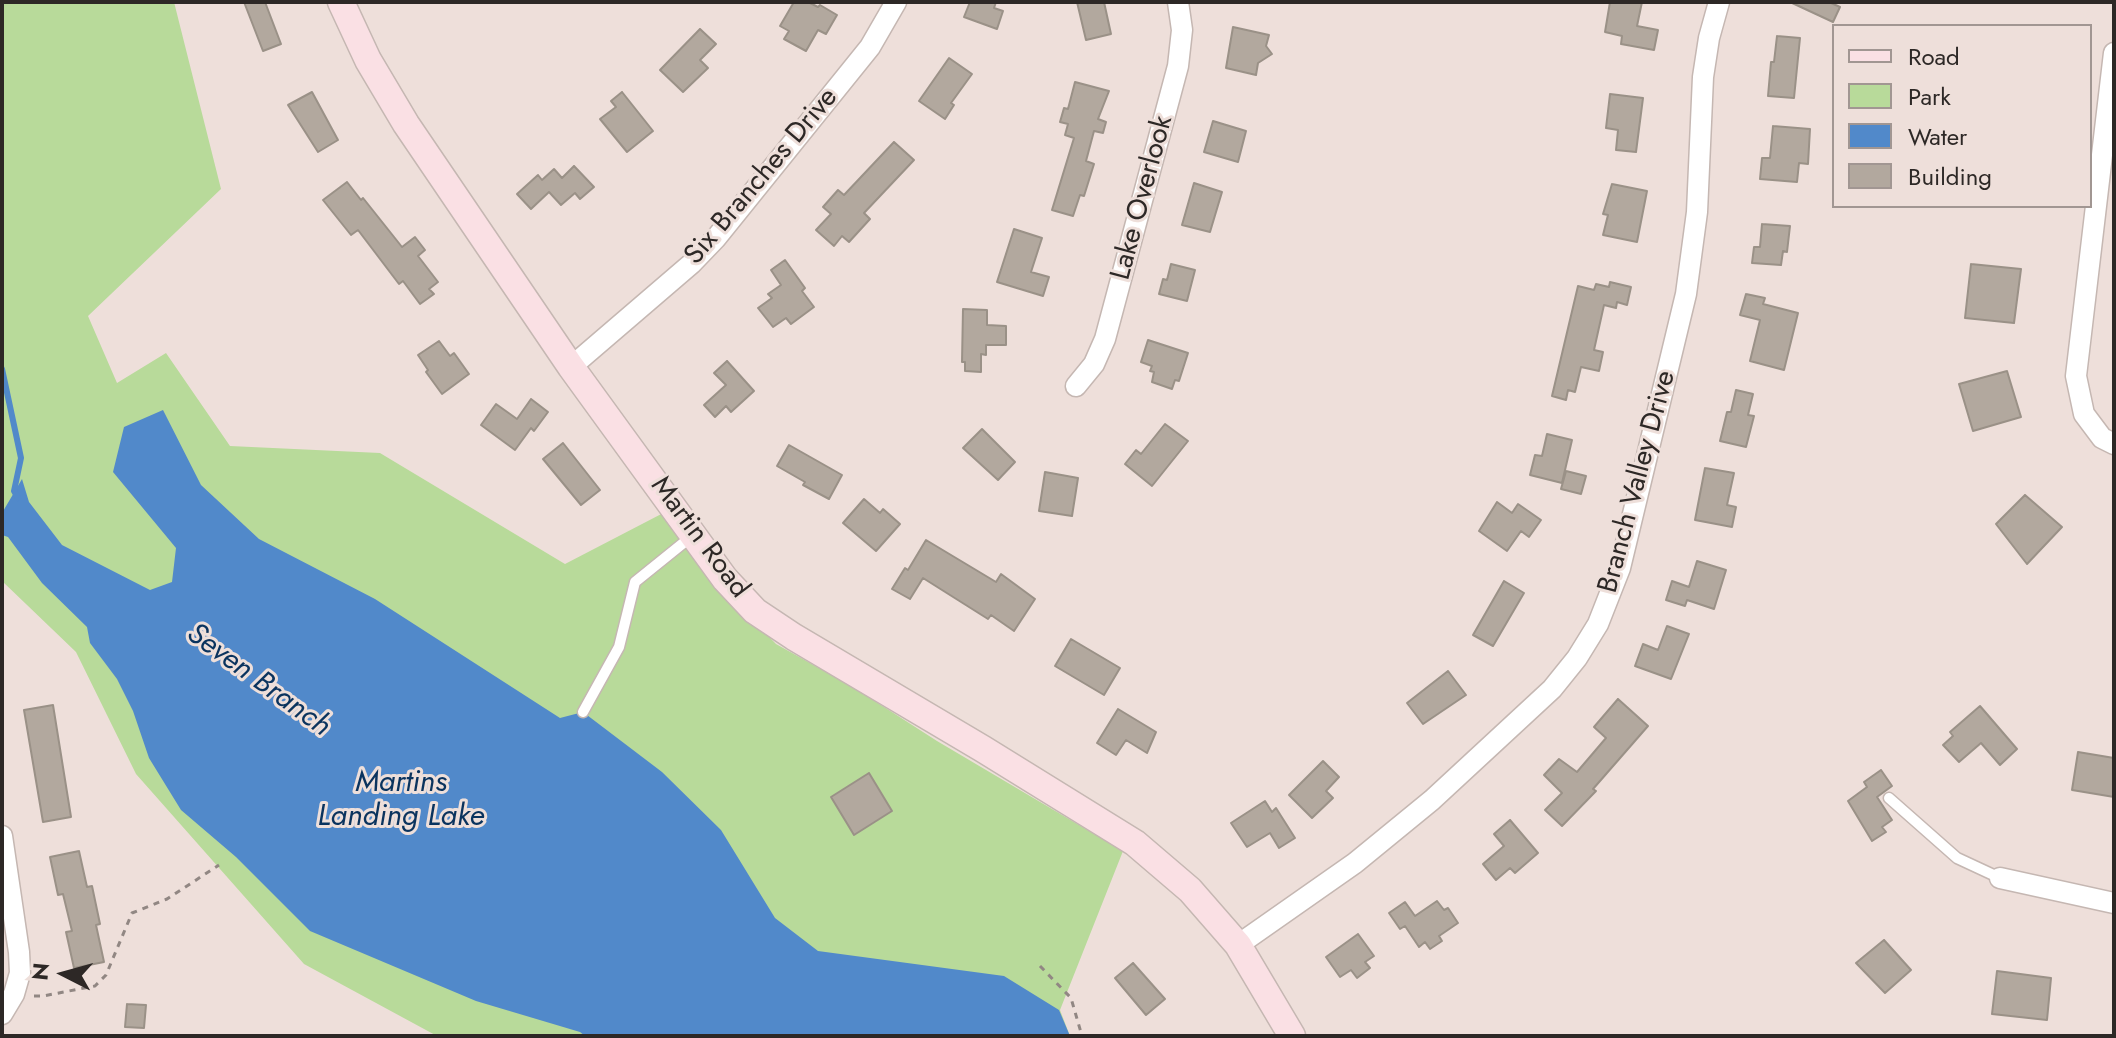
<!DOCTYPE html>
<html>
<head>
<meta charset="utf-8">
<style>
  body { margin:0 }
  #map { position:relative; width:2116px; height:1038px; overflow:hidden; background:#eedfda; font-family:Jost,sans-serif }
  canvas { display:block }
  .frame { position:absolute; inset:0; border:4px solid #2d2826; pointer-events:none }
  .legend { position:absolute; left:1832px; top:24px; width:260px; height:184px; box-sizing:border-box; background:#eedfda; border:2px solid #a19692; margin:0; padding:10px 14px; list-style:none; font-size:24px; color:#2d2826 }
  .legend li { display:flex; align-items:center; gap:16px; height:40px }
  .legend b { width:40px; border:2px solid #a19692 }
  .north { position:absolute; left:24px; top:934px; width:80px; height:80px; -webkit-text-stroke:6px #eedfda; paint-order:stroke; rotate:276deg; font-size:22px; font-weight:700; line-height:32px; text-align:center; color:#2d2826 }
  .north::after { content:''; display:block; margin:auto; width:28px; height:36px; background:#2d2826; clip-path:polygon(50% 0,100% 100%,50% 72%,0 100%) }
</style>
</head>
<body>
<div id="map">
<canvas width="2116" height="1038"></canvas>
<div class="frame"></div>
<ul class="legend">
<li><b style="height:10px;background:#fae0e4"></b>Road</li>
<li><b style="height:22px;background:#b8da9a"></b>Park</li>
<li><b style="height:22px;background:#5189ca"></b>Water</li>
<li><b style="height:22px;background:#b2a89e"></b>Building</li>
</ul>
<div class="north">N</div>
</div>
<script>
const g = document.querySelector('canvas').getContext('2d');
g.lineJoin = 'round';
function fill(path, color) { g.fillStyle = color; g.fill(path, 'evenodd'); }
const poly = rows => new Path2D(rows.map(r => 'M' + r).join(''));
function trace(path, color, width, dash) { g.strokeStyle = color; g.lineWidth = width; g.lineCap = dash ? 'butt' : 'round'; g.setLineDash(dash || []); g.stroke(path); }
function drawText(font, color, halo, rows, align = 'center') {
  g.font = font + ' Jost,sans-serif'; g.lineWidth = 6; g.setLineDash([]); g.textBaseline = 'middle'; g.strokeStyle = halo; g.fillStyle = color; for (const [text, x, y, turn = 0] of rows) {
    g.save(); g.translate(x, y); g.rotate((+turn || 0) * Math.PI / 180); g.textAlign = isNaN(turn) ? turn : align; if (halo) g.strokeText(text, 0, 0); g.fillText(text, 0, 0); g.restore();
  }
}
fill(poly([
  [2,2,174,2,221,189,88,316,117,383,166,353,230,446,380,453,565,564,669,510,708,574,776,644,853,687,937,741,1123,851,1060,1010,1070,1036,437,1036,304,964,136,774,76,652,2,581]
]), '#b8da9a');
fill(poly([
  [163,410,201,485,259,539,375,599,560,718,583,712,662,772,721,830,775,918,818,951,1004,976,1059,1010,1070,1036,585,1036,580,1032,476,1001,310,931,236,857,181,810,149,758,133,711,117,679,90,643,87,627,42,583,8,537,2,535,2,513,22,479,29,502,62,545,150,590,172,582,176,548,113,472,124,427]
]), '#5189ca');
trace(poly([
  [2,369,21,458,14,491,18,498]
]), '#5189ca', 6);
const building = poly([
  [244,2,265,2,281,44,263,51,244,2],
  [794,2,808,2,818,7,820,5,837,15,826,34,818,30,806,51,784,39,789,31,780,26,794,2],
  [970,2,996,2,994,8,1003,11,997,29,964,17,970,2],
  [1077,2,1104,2,1111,34,1086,40,1077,2],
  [1610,2,1642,2,1637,26,1658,30,1654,50,1621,44,1622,36,1605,32,1610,2],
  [1790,2,1829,2,1840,7,1833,22,1790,2],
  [1233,27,1269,35,1266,46,1272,54,1258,63,1256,75,1226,68,1233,27],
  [700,29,716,44,700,60,708,68,683,92,660,70,700,29],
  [1777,36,1800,38,1794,98,1768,96,1771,62,1774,62,1777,36],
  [949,58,972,74,951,103,954,105,945,119,919,101,949,58],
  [1075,82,1109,91,1098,119,1106,122,1103,133,1094,131,1086,161,1094,164,1084,196,1080,195,1073,216,1052,210,1074,138,1065,135,1068,124,1060,122,1064,108,1068,109,1075,82],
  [312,92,338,140,318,152,288,105,312,92],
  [622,92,653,131,627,152,600,119,616,107,611,101,622,92],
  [1610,94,1643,98,1636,152,1616,150,1618,130,1606,128,1610,94],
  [1213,121,1246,131,1238,162,1204,152,1213,121],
  [1773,126,1810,129,1808,164,1799,163,1797,182,1760,179,1762,158,1770,158,1773,126],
  [894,142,914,160,864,213,870,219,849,242,842,236,834,246,816,230,831,214,823,207,838,190,844,195,894,142],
  [574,166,594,187,580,199,575,193,561,205,549,192,531,209,517,194,538,175,542,180,554,169,562,178,574,166],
  [347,182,361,200,363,198,402,247,415,237,425,250,418,256,438,282,429,289,434,294,420,304,403,281,399,284,358,230,351,235,323,200,347,182],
  [1194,183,1222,192,1210,232,1182,225,1194,183],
  [1612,184,1647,191,1637,242,1603,235,1608,215,1603,214,1612,184],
  [1762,224,1790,226,1787,252,1783,251,1781,265,1752,263,1754,247,1760,247,1762,224],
  [1014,229,1042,238,1031,272,1049,277,1043,296,997,282,1014,229],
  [785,260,805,288,802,291,814,307,791,324,786,318,773,327,758,308,772,298,768,294,781,285,771,270,785,260],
  [1171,264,1195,270,1187,301,1159,294,1163,279,1167,280,1171,264],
  [1971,264,2021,269,2014,323,1965,318,1971,264],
  [1610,282,1631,287,1627,305,1617,302,1616,308,1604,305,1594,350,1603,352,1599,371,1581,367,1575,392,1568,390,1566,400,1552,396,1578,286,1594,290,1596,284,1609,287,1610,282],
  [1746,294,1765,298,1763,304,1798,313,1784,370,1750,361,1760,320,1740,315,1746,294],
  [963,309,987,310,987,325,1006,326,1006,345,986,345,986,355,981,354,981,372,965,371,965,362,962,362,963,309],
  [1148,340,1188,353,1179,381,1175,380,1172,389,1152,382,1154,372,1150,371,1152,366,1141,362,1148,340],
  [439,341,450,356,454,353,469,374,442,394,426,372,428,370,418,355,439,341],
  [727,361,754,391,731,412,726,406,715,417,704,405,726,385,714,373,727,361],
  [2007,371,2021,417,1973,431,1959,384,2007,371],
  [1736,390,1753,394,1748,415,1754,416,1746,447,1720,441,1727,412,1731,412,1736,390],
  [531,399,548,412,534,431,531,428,515,450,481,425,496,404,517,419,531,399],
  [1165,424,1188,441,1152,486,1125,464,1136,450,1141,454,1165,424],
  [982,429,1015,462,998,480,963,448,982,429],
  [1547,434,1572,440,1562,483,1530,475,1535,455,1542,456,1547,434],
  [563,443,600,490,581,505,543,459,563,443],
  [789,445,842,475,829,499,803,485,805,482,777,466,789,445],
  [1705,468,1734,473,1727,505,1736,507,1732,527,1695,520,1705,468],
  [1566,471,1586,476,1581,494,1561,489,1566,471],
  [1045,472,1078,478,1072,516,1039,511,1045,472],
  [2025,495,2062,527,2027,564,1996,524,2025,495],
  [864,499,880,513,883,509,900,524,876,551,843,523,864,499],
  [1497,502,1512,513,1518,504,1541,520,1529,537,1521,531,1507,551,1479,531,1497,502],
  [926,540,996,582,1001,574,1035,599,1014,631,991,615,988,619,923,578,910,599,892,589,905,568,908,570,926,540],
  [1697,561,1726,570,1714,609,1687,600,1685,606,1666,600,1672,581,1689,587,1697,561],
  [1504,581,1524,593,1493,646,1473,635,1504,581],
  [1667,626,1689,634,1671,679,1635,666,1643,644,1658,650,1667,626],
  [1071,639,1120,668,1104,695,1055,666,1071,639],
  [1448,671,1466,695,1423,724,1407,703,1448,671],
  [1618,699,1648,726,1593,789,1596,791,1562,826,1545,810,1562,793,1544,775,1559,759,1577,772,1606,738,1594,727,1618,699],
  [53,705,71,817,43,822,24,710,53,705],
  [1980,706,2017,749,2000,765,1981,743,1959,762,1943,745,1953,736,1950,732,1980,706],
  [1118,709,1156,732,1147,753,1126,740,1116,755,1097,743,1118,709],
  [2078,752,2114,758,2114,797,2072,790,2078,752],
  [1323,761,1339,777,1326,791,1333,798,1312,818,1289,795,1323,761],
  [1881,770,1892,786,1877,797,1892,820,1882,827,1886,832,1872,841,1848,801,1867,787,1864,782,1881,770],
  [869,773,892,811,854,835,831,797,869,773],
  [1265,801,1272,812,1276,808,1295,838,1279,848,1270,833,1247,847,1231,823,1265,801],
  [1510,820,1538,853,1515,873,1510,868,1496,880,1483,864,1504,846,1494,834,1510,820],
  [79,851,87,887,92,886,100,924,96,925,104,962,74,968,66,932,72,931,63,894,58,895,50,857,79,851],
  [1437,901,1444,910,1448,908,1458,923,1439,936,1442,941,1430,949,1425,942,1419,947,1405,926,1400,929,1389,913,1405,902,1415,916,1437,901],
  [1358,934,1374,956,1365,962,1370,968,1357,978,1351,970,1340,977,1326,957,1358,934],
  [1884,940,1911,970,1885,993,1856,963,1884,940],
  [1133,963,1165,999,1146,1015,1115,978,1133,963],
  [1997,971,2051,978,2047,1020,1992,1014,1997,971],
  [127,1004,146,1005,144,1028,125,1027,127,1004]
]);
fill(building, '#b2a89e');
trace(building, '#9a9187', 2);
const lane = poly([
  [583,712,619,647,635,582,692,536],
  [1889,798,1957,858,2000,878]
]);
const street = poly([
  [2114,53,2076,376,2084,414,2102,438,2114,444],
  [571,367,691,264,716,238,870,47,896,2],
  [1076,386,1094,364,1105,339,1178,66,1182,30,1178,2],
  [2,836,19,952,20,973,14,994,2,1014],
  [2000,878,2114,903],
  [1238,945,1355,863,1432,800,1552,689,1577,658,1598,624,1620,568,1686,294,1697,212,1703,77,1709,38,1719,2]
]);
const secondary = poly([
  [341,2,368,60,406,124,571,367,725,579,755,611,794,637,983,749,1135,843,1190,890,1238,945,1292,1036]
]);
trace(lane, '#c5b7b2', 13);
trace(street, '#c5b7b2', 23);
trace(secondary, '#c5b7b2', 29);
trace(poly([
  [1040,966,1071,998,1082,1036],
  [34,996,43,996,95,986,106,975,132,913,167,899,219,865]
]), '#918783', 3, [6, 6]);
trace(lane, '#fff', 10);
trace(street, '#fff', 20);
trace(secondary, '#fae0e4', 26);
drawText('28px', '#2d2826', '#eedfda', [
  ["Six Branches Drive",762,177,-50],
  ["Lake Overlook",1143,198,-75],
  ["Branch Valley Drive",1638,482,-75],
  ["Martin Road",699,538,53]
]);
drawText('italic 30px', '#0a335e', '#eedfda', [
  ["Seven Branch",258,681,36],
  ["Martins",401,784],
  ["Landing Lake",401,818]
]);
</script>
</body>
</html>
